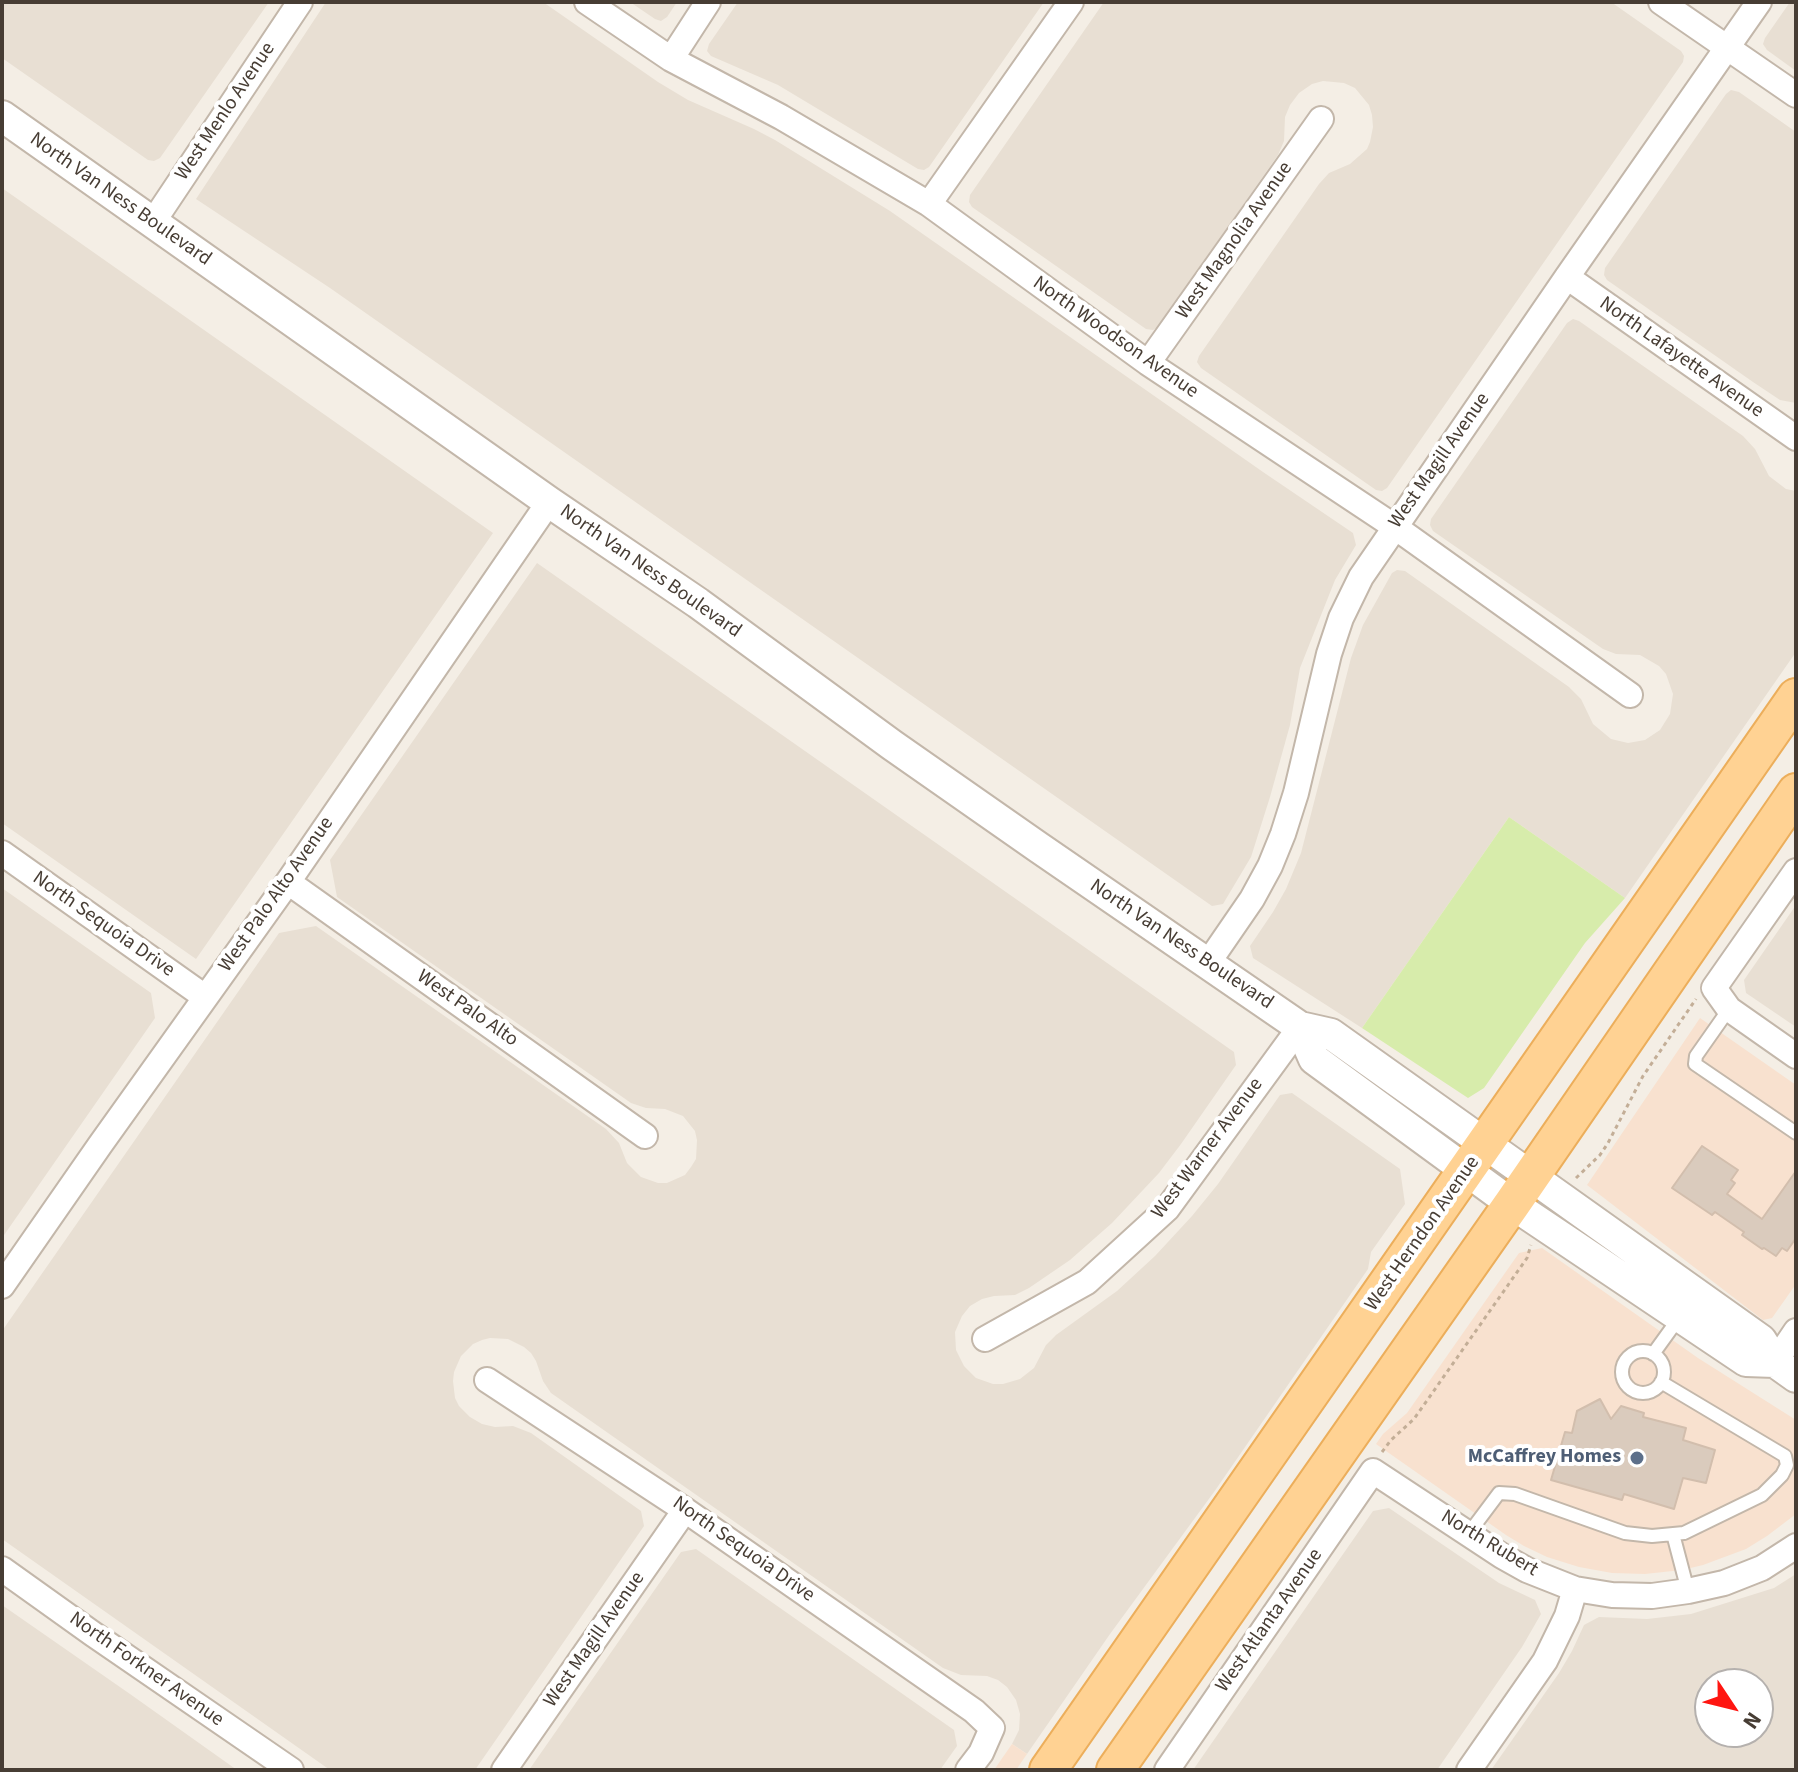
<!DOCTYPE html>
<html>
<head>
<meta charset="utf-8">
<style>
  body { margin:0 }
  #map { position:relative; width:1798px; height:1772px; overflow:hidden; background:#f4eee5; font-family:"Source Sans 3",sans-serif }
  canvas { display:block }
  .frame { position:absolute; inset:0; border:4px solid #473d34; pointer-events:none }
  .north { position:absolute; left:1694px; top:1668px; width:80px; height:80px; box-sizing:border-box; background:#fff; border:2px solid #b5b1ae; border-radius:50%; rotate:125deg; font-size:22px; font-weight:700; line-height:32px; text-align:center; color:#473d34 }
  .north::after { content:''; display:block; margin:auto; width:28px; height:36px; background:#ff1611; clip-path:polygon(50% 0,100% 100%,50% 72%,0 100%) }
</style>
</head>
<body>
<div id="map">
<canvas width="1798" height="1772"></canvas>
<div class="frame"></div>
<div class="north">N</div>
</div>
<script>
const g = document.querySelector('canvas').getContext('2d');
g.lineJoin = 'round';
function fill(path, color) { g.fillStyle = color; g.fill(path, 'evenodd'); }
const poly = rows => new Path2D(rows.map(r => 'M' + r).join(''));
function trace(path, color, width, dash) { g.strokeStyle = color; g.lineWidth = width; g.lineCap = dash ? 'butt' : 'round'; g.setLineDash(dash || []); g.stroke(path); }
function drawText(font, color, halo, rows, align = 'center') {
  g.font = font + ' "Source Sans 3",sans-serif'; g.lineWidth = 8; g.setLineDash([]); g.textBaseline = 'middle'; g.strokeStyle = halo; g.fillStyle = color; for (const [text, x, y, turn = 0] of rows) {
    g.save(); g.translate(x, y); g.rotate((+turn || 0) * Math.PI / 180); g.textAlign = isNaN(turn) ? turn : align; if (halo) g.strokeText(text, 0, 0); g.fillText(text, 0, 0); g.restore();
  }
}
fill(poly([
  [2,2,269,2,160,158,154,161,148,160,2,58],
  [326,2,543,2,658,82,688,100,754,129,775,140,890,211,1263,472,1353,533,1356,545,1335,580,1300,668,1290,725,1270,797,1251,857,1223,904,1212,906,330,288,196,199],
  [630,2,677,2,667,17,661,21,655,19],
  [738,2,1044,2,929,167,924,170,918,169,778,85,711,56,707,51,709,44],
  [1104,2,1611,2,1681,51,1684,56,1683,62,1387,488,1382,491,1376,490,1201,368,1197,362,1199,356,1319,184,1329,173,1350,164,1367,149,1370,142,1373,127,1372,115,1369,105,1355,88,1344,83,1323,81,1312,84,1299,93,1290,105,1285,117,1284,141,1278,155,1158,327,1153,330,1146,329,972,207,969,202,970,195],
  [1790,2,1796,2,1796,71,1767,50,1763,44,1765,38],
  [1731,90,1739,92,1796,132,1796,403,1780,400,1753,382,1607,280,1604,275,1605,268,1726,94],
  [2,188,493,533,196,959,2,823],
  [1573,319,1579,321,1743,436,1755,449,1769,476,1786,489,1796,491,1796,652,1625,898,1509,817,1362,1028,1253,958,1250,946,1273,912,1286,889,1301,853,1351,658,1363,625,1392,573,1397,570,1405,571,1569,687,1581,699,1593,724,1611,739,1628,743,1645,740,1660,730,1670,714,1673,694,1666,674,1659,666,1640,655,1616,654,1603,649,1433,531,1430,525,1431,519,1567,323],
  [537,563,1234,1052,1236,1065,1181,1144,1159,1173,1112,1223,1070,1260,1029,1288,1015,1295,994,1296,982,1299,970,1306,962,1316,955,1332,956,1350,964,1366,976,1378,993,1384,1003,1384,1020,1379,1034,1368,1046,1345,1056,1335,1117,1291,1155,1256,1192,1216,1218,1184,1280,1095,1292,1093,1400,1169,1405,1204,1371,1252,1368,1269,1214,1492,1110,1634,1027,1754,1012,1744,1019,1730,1020,1714,1016,1700,1007,1687,998,1680,987,1676,961,1675,943,1668,551,1393,543,1381,536,1361,531,1353,524,1347,508,1339,490,1338,482,1340,473,1344,461,1356,454,1372,453,1381,455,1398,459,1406,470,1417,482,1424,495,1427,513,1426,531,1433,641,1511,644,1526,475,1770,330,1770,2,1539,2,1331,279,933,316,926,606,1129,619,1143,627,1163,641,1177,658,1183,667,1183,685,1175,691,1167,696,1159,697,1140,695,1131,683,1116,665,1109,646,1108,631,1103,337,897,330,860],
  [2,888,151,993,155,1018,2,1238],
  [1796,905,1796,1027,1746,993,1744,980],
  [1389,1508,1499,1583,1535,1600,1541,1614,1522,1647,1437,1770,1193,1770,1373,1511],
  [696,1549,954,1730,957,1746,940,1770,529,1770,681,1552],
  [1796,1574,1796,1770,1491,1770,1559,1673,1572,1651,1584,1625,1599,1617,1647,1619,1691,1614,1774,1588],
  [1710,1684,1758,1684,1758,1732,1710,1732],
  [2,1605,130,1694,237,1770,2,1770]
]), '#e8dfd3');
fill(poly([
  [1700,1018,1796,1085,1796,1284,1772,1318,1763,1320,1587,1185],
  [1542,1248,1698,1358,1796,1420,1796,1514,1767,1536,1746,1549,1703,1565,1682,1570,1645,1574,1612,1573,1579,1567,1547,1557,1524,1546,1506,1535,1376,1444,1383,1434,1407,1413,1519,1253],
  [1012,1744,1027,1754,1016,1770,994,1770]
]), '#f8e1cf');
fill(poly([
  [1509,817,1625,898,1585,943,1484,1088,1468,1098,1362,1028]
]), '#d7ecab');
const building = poly([
  [1702,1146,1738,1170,1731,1180,1735,1183,1727,1194,1762,1219,1796,1171,1796,1238,1787,1251,1782,1248,1776,1256,1764,1248,1762,1249,1742,1235,1744,1232,1715,1212,1712,1215,1672,1188,1702,1146],
  [1600,1399,1611,1419,1621,1406,1644,1413,1643,1417,1686,1428,1683,1440,1715,1450,1706,1483,1683,1478,1674,1509,1624,1494,1622,1500,1551,1480,1565,1432,1572,1433,1577,1411,1600,1399]
]);
fill(building, '#dacbbd');
trace(building, '#d2bead', 2);
const service = poly([
  [1729,1009,1696,1056,1695,1064,1796,1133],
  '1622 1372a21 21 0 1 1 42 0a21 21 0 1 1-42 0Z',
  [1653,1354,1679,1318],
  [1469,1533,1499,1493,1515,1494,1625,1533,1652,1536,1684,1533,1762,1495,1782,1475,1787,1465,1785,1456,1661,1382],
  [1673,1534,1688,1591]
]);
const minor = poly([
  [587,2,671,59,781,117,929,204,1148,363,1395,527,1630,695],
  [1661,2,1796,95],
  [671,59,708,2],
  [929,204,1071,2],
  [153,222,300,2],
  [1567,277,1796,438],
  [1148,363,1321,119],
  [2,853,205,997],
  [1796,871,1714,988,1729,1009,1796,1056],
  [288,882,645,1136],
  [1208,963,1252,899,1270,866,1283,834,1296,793,1329,654,1341,618,1361,577,1567,277,1759,2],
  [2,1286,100,1145,288,882,549,502],
  [985,1339,1087,1282,1167,1209,1300,1027],
  [1775,1362,1796,1331],
  [487,1380,685,1510,974,1711,992,1728,981,1753,968,1770],
  [2,1569,93,1634,291,1770],
  [504,1770,685,1510],
  [1167,1770,1373,1471,1502,1556,1527,1570,1575,1589,1612,1595,1652,1596,1688,1591,1724,1583,1762,1568,1796,1546],
  [1469,1770,1545,1661,1567,1616,1575,1589]
]);
const tertiary = poly([
  [2,116,549,502,698,603,892,745,1038,847,1300,1027,1331,1034,1761,1340,1775,1362,1796,1377],
  [1300,1027,1314,1059,1512,1204,1746,1361,1775,1362]
]);
const primary = poly([
  [1048,1770,1796,697],
  [1115,1770,1512,1204,1796,792]
]);
trace(service, '#c3b7aa', 16);
trace(minor, '#c3b7aa', 28);
trace(tertiary, '#c3b7aa', 34);
trace(primary, '#ecae5b', 40);
trace(poly([
  [1576,1178,1600,1155,1608,1143,1643,1076,1696,999],
  [1382,1452,1391,1440,1414,1419,1527,1258,1531,1245]
]), '#c3ae97', 3, [4, 4]);
trace(service, '#fff', 12);
trace(minor, '#fff', 24);
trace(tertiary, '#fff', 30);
trace(primary, '#ffd293', 36);
for (const [x, y, r, color] of [
  [1637,1458,8,"#5c6f8a"]
]) { const dot = new Path2D(); dot.arc(x, y, r, 0, 2 * Math.PI); g.fillStyle = color; g.fill(dot); trace(dot, '#fff', 3); }
drawText('20px', '#473d34', '#fff', [
  ["West Menlo Avenue",226,112,-56],
  ["North Van Ness Boulevard",120,200,35],
  ["West Magnolia Avenue",1235,241,-55],
  ["North Woodson Avenue",1115,338,35],
  ["North Lafayette Avenue",1681,358,35],
  ["West Magill Avenue",1440,461,-55],
  ["North Van Ness Boulevard",650,572,35],
  ["West Palo Alto Avenue",277,895,-55],
  ["North Sequoia Drive",103,925,35],
  ["North Van Ness Boulevard",1181,945,34],
  ["West Palo Alto",467,1009,35],
  ["West Warner Avenue",1208,1149,-53],
  ["West Herndon Avenue",1423,1234,-55],
  ["North Rubert",1489,1544,31],
  ["North Sequoia Drive",743,1550,35],
  ["West Atlanta Avenue",1270,1621,-55],
  ["West Magill Avenue",595,1640,-55],
  ["North Forkner Avenue",146,1670,35]
]);
drawText('bold 20px', '#4e5e75', '#fff', [
  ["McCaffrey Homes",1621,1458]
], 'right');
</script>
</body>
</html>
